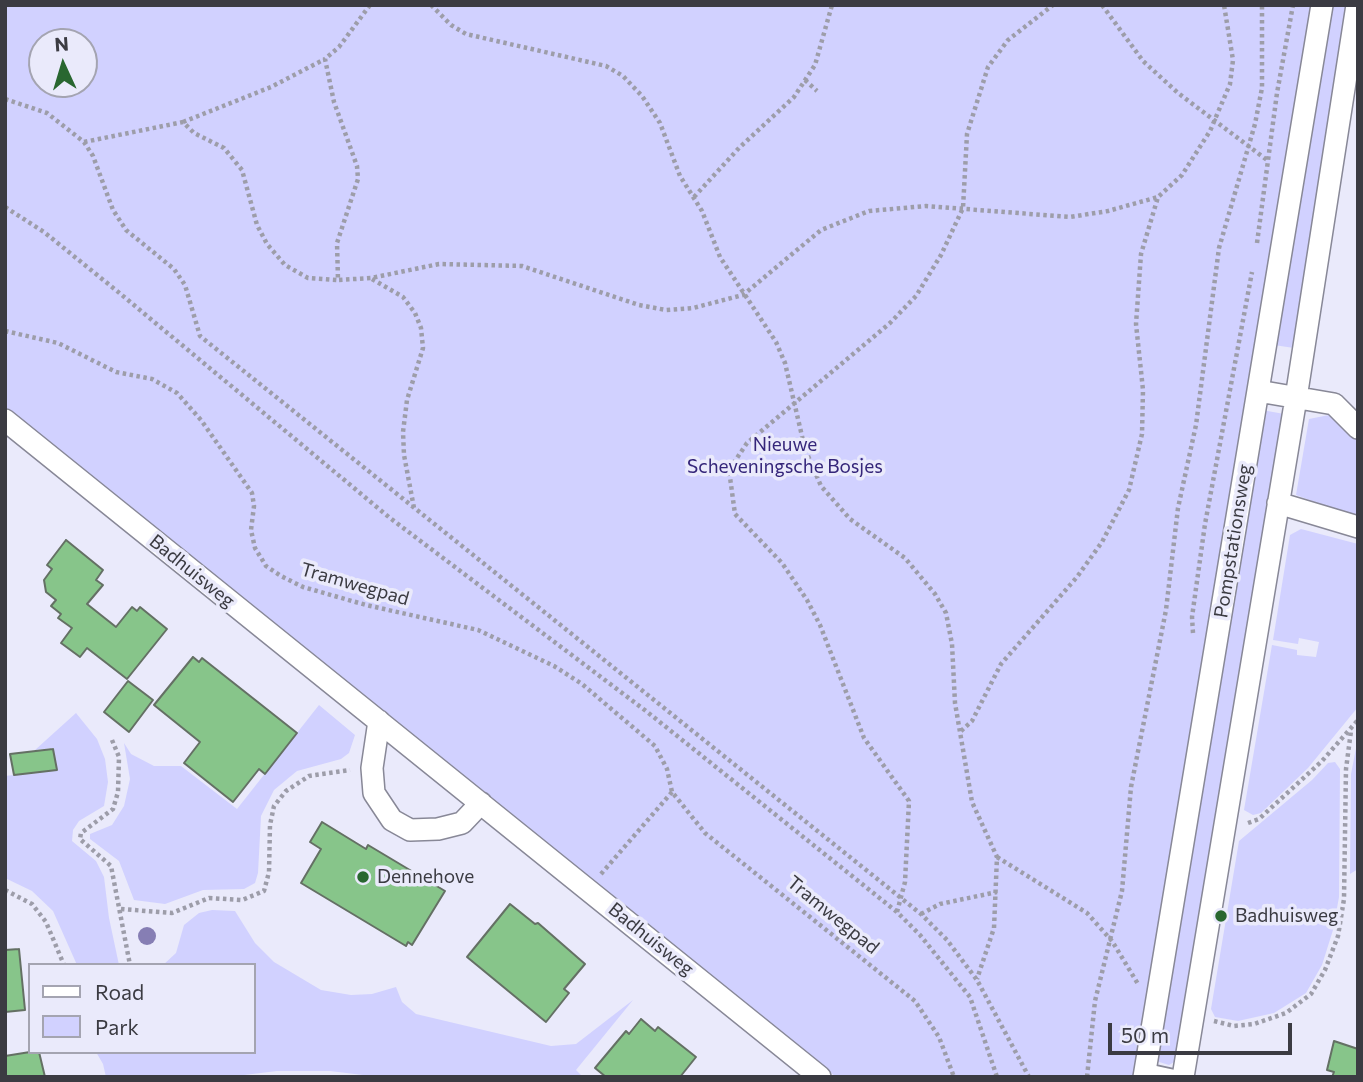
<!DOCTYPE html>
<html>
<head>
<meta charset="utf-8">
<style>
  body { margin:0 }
  #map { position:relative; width:1363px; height:1082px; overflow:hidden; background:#eaeafb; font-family:Commissioner,sans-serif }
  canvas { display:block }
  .frame { position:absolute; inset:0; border:7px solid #3b3b42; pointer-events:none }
  .legend { position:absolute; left:28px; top:963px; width:228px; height:91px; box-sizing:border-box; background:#eaeafb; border:2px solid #a4a4b1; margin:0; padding:9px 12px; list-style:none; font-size:21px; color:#3b3b42 }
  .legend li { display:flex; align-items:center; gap:14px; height:35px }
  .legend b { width:35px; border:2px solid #a4a4b1 }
  .north { position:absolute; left:28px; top:28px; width:70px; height:70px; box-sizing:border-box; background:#eaeafb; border:2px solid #a4a4b1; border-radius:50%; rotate:356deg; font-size:19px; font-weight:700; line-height:28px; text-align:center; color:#3b3b42 }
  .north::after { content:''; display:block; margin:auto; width:24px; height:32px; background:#296730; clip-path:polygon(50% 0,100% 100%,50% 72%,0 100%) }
  .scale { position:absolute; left:1108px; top:1023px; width:184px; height:32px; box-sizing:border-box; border:4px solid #3b3b42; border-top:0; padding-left:9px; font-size:21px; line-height:24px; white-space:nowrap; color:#3b3b42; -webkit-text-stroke:5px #eaeafb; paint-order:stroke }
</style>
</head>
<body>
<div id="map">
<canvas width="1363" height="1082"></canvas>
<div class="frame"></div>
<ul class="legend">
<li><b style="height:9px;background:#fff"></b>Road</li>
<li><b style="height:19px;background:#d1d1ff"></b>Park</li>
</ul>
<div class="north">N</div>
<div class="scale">50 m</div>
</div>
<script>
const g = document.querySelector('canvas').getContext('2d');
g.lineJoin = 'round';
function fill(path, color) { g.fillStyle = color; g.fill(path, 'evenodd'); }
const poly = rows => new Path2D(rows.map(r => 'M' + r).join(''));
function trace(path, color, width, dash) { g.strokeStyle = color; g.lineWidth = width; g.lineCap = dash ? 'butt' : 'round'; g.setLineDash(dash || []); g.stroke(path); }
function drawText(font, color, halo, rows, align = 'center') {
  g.font = font + ' Commissioner,sans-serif'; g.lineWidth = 7; g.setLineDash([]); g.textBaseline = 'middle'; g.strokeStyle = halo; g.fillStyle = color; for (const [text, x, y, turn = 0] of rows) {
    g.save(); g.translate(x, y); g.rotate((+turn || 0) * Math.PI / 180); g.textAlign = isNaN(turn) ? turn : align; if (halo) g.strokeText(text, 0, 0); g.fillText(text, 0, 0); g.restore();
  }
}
fill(poly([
  [5,5,1316,5,1138,1077,836,1077,5,407],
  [42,42,84,42,84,84,42,84],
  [1332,5,1353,5,1294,348,1274,345],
  [1262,410,1284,414,1176,1061,1169,1065,1156,1061],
  [1329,415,1337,419,1358,441,1358,518,1296,495,1309,419],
  [1301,529,1358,544,1358,707,1308,768,1261,813,1253,815,1244,810,1272,645,1297,650,1297,655,1316,657,1319,642,1299,638,1298,644,1273,640,1290,535],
  [319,705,355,735,349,753,341,759,297,771,274,790,261,816,258,873,255,883,244,889,203,890,165,904,134,900,119,861,90,839,90,834,112,825,124,806,130,779,124,743,131,754,154,766,181,766,237,809],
  [76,713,97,739,105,759,108,782,104,806,79,821,73,830,72,841,96,861,104,877,109,918,119,965,77,965,53,911,32,891,5,878,5,776,57,770,53,748,35,750],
  [1358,738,1358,869,1350,874,1351,774],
  [1335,762,1340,769,1339,897,1333,930,1322,965,1306,993,1274,1013,1238,1021,1215,1017,1211,1009,1239,841,1312,780,1328,763],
  [212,910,235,911,255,943,274,962,321,990,351,995,372,994,396,987,402,1002,416,1014,551,1046,576,1044,633,1000,576,1070,583,1077,379,1077,330,1071,277,1071,228,1077,106,1077,103,1064,96,1052,254,1052,254,965,163,965,176,953,184,925,199,913]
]), '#d1d1ff');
const building = poly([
  [66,540,103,570,96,580,103,585,87,604,116,627,132,607,137,611,140,607,167,629,127,679,87,648,80,657,61,643,72,628,58,618,61,614,51,606,56,600,46,592,44,580,52,569,47,565,66,540],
  [193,657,199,662,202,658,297,733,265,774,259,769,233,802,184,763,200,742,154,705,193,657],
  [128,681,153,700,129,732,104,712,128,681],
  [53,749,57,770,14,775,10,754,53,749],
  [322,822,366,849,368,845,445,891,412,945,408,942,406,946,301,883,321,849,310,842,322,822],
  [510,904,535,924,538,923,585,964,564,989,569,993,546,1022,467,957,510,904],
  [19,949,25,1010,5,1012,5,950,19,949],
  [641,1019,655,1031,658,1027,696,1057,680,1077,606,1077,595,1068,626,1031,629,1034,641,1019],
  [1334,1041,1358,1049,1358,1077,1332,1077,1334,1072,1327,1070,1334,1041],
  [30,1052,39,1052,45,1077,5,1077,5,1056,30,1052]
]);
fill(building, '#87c58a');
trace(building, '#647064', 2);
const lane = poly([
  [1146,1069,1183,1077]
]);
const street = poly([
  [1258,391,1334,404,1358,428],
  [5,420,820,1077],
  [1278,503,1358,527],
  [379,721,372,768,374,793,392,820,410,830,438,829,462,823,481,803],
  [1144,1077,1322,5],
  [1183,1077,1296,398,1357,5]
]);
trace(lane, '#888897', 14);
trace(street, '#888897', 24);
trace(poly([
  [370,5,339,47,325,59,334,102,357,166,358,179,337,243,338,280,371,278,439,264,522,266,639,305,666,310,693,308,743,295,821,230,869,211,926,206,1070,217,1108,211,1158,197],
  [431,5,451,25,466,34,606,66,623,76,642,96,660,123,680,176,702,211,720,257,776,342,785,363,805,449,821,486,850,519,905,558,935,594,946,613,952,644,955,703,972,802,997,857,994,928,977,979],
  [1102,5,1143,61,1178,93,1267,160],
  [805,80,817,91],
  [5,99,47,113,84,142,93,156,113,210,126,230,174,269,185,285,200,336,921,914,947,940,977,980,1029,1077],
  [183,122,271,87,325,59],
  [84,142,183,122,194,133,224,148,242,170,257,225,267,244,285,265,308,278,338,280],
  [694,197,739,148,794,97,815,65,832,5],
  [5,207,44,232,117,291,390,518,646,711,897,912,920,935,970,997,997,1077],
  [1257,243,1277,93,1293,5],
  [372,279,403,297,415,313,421,328,423,348,407,400,403,432,404,455,414,508],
  [5,331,58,343,116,372,152,379,177,393,201,420,252,493,254,506,251,530,255,548,266,566,281,576,303,587,366,605,478,630,554,666,582,684,655,746,667,769,672,792,705,833,915,1001,939,1037,954,1077],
  [1193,633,1192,617,1205,524,1252,272],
  [961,731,972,721,1001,664,1077,577,1102,542,1129,490,1142,434,1143,390,1136,324,1141,254,1158,197,1182,175,1210,131,1230,84,1233,60,1224,5],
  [112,740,119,757,118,792,113,809,81,833,80,839,111,866,130,965],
  [1248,823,1259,819,1322,761,1358,720],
  [997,857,1087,913,1112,941,1138,984],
  [601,874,672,792],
  [5,890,32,904,46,922,64,965],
  [121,909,172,913,209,898,242,900,264,891,269,872,270,825,274,806,286,791,309,776,350,770],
  [897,912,905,882,909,801,864,738,820,625,807,600,782,563,735,514,729,470,747,443,890,323,916,296,941,255,963,208,967,134,988,67,1008,40,1053,5],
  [921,914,940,904,997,892],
  [1214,1021,1234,1026,1254,1024,1286,1013,1311,994,1325,970,1338,936,1344,899,1346,769,1351,731],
  [1087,1077,1095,1001,1122,891,1131,787,1166,610,1178,508,1196,425,1219,248,1255,124,1262,88,1262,5]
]), '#9d9da9', 4.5, [3.5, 3.5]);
trace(lane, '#fff', 10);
trace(street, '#fff', 21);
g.fillStyle = '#867eb4';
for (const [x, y] of [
  [147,936]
]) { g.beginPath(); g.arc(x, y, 9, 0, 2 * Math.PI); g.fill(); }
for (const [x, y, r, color] of [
  [363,877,7,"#296730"],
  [1221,916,7,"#296730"]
]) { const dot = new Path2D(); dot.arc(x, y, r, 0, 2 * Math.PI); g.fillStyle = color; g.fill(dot); trace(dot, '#eaeafb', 2.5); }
drawText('19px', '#35267a', '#eaeafb', [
  ["Nieuwe",785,445],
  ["Scheveningsche Bosjes",785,467]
]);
drawText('19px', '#3b3b42', '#eaeafb', [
  ["Pompstationsweg",1233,541,-81],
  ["Badhuisweg",192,571,39],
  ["Tramwegpad",355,584,16],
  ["Tramwegpad",833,915,39],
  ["Badhuisweg",651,939,39]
]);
drawText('19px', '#3b3b42', '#eaeafb', [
  ["Dennehove",377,877],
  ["Badhuisweg",1235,916]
], 'left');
</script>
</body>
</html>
